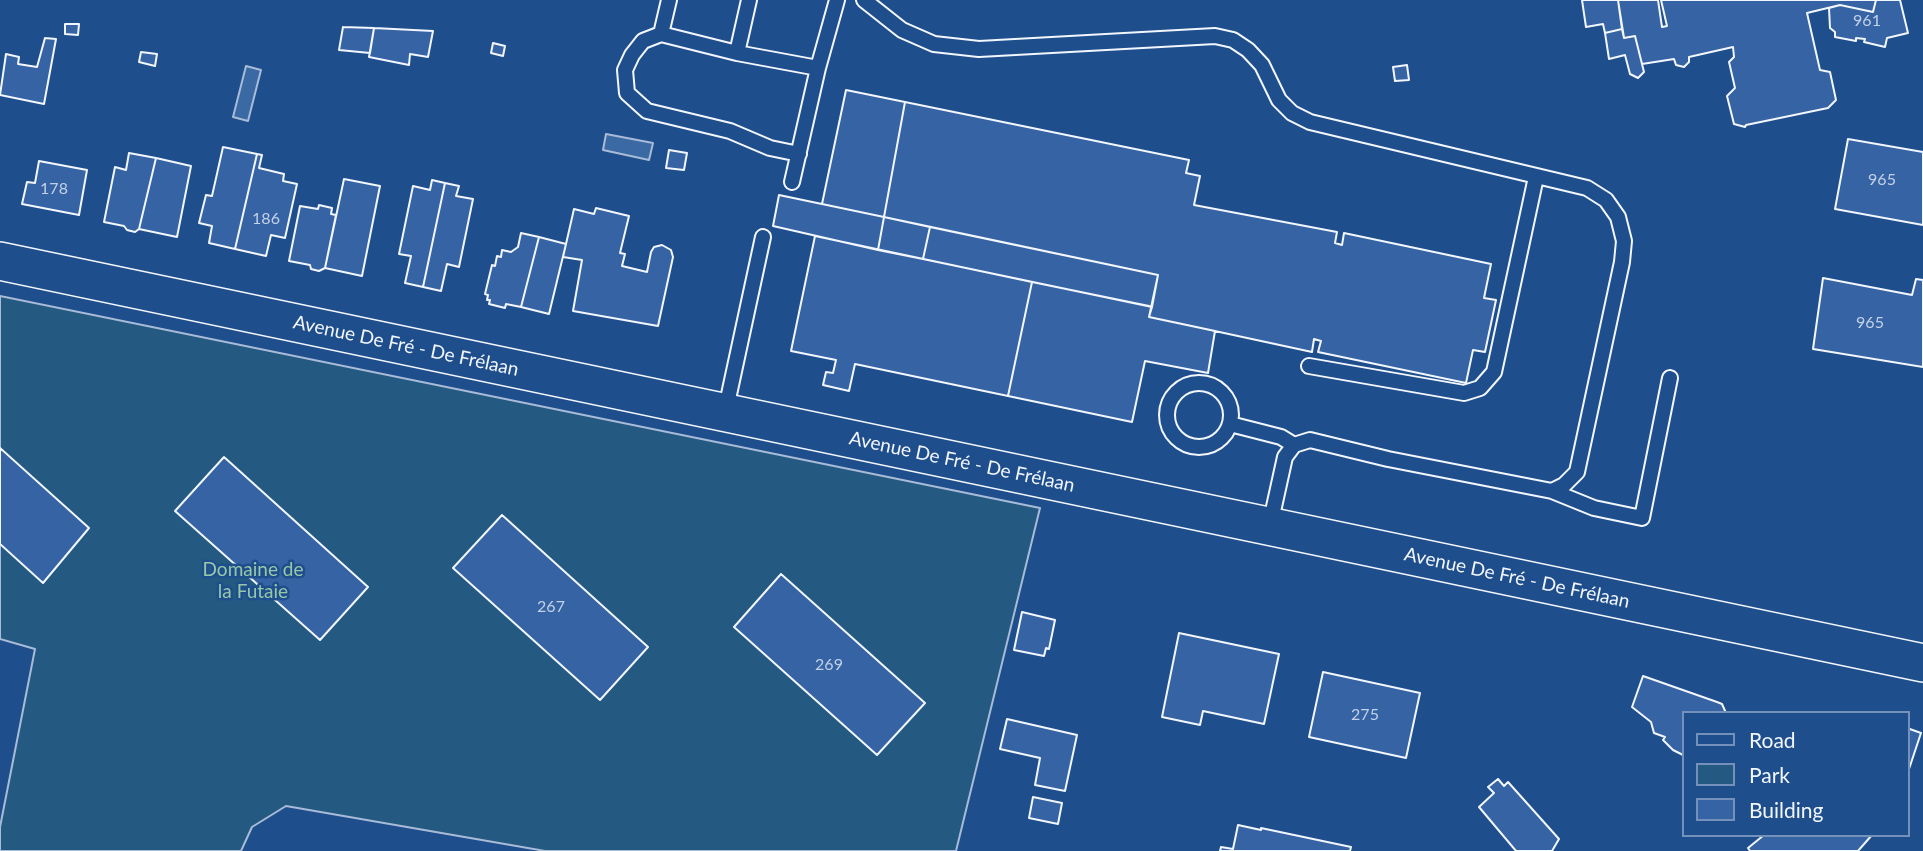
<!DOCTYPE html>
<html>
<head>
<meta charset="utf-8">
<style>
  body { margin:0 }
  #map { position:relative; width:1923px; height:851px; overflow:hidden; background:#1f4e8c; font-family:Lato,sans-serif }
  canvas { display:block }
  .legend { position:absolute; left:1682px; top:711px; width:228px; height:126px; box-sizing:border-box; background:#1f4e8c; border:2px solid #7391ba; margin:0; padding:9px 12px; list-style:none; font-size:21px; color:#f2f6ff }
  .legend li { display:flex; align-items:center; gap:14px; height:35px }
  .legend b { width:35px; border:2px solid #7391ba }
</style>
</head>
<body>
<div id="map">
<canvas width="1923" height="851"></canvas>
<ul class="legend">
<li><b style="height:9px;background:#1f4e8c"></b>Road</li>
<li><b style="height:19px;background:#245a82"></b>Park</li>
<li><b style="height:19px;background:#3563a3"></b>Building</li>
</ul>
</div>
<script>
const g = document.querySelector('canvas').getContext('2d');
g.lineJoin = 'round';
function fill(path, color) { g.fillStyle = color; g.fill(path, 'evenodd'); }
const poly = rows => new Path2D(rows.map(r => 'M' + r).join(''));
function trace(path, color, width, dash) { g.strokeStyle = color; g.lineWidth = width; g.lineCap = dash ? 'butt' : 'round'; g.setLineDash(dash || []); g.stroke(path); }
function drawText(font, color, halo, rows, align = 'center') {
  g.font = font + ' Lato,sans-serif'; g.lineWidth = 5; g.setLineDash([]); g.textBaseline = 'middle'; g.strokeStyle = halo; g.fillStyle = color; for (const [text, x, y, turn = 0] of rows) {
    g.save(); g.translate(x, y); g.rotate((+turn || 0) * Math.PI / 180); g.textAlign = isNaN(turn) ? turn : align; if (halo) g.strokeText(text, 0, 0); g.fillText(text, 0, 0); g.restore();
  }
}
const green = poly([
  [0,296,1040,508,956,851,545,851,286,806,252,827,241,851,0,851,0,827,35,649,0,639,0,296]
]);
fill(green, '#245a82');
trace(green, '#a8bbd7', 2);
const water = poly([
  [246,66,261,70,248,121,233,117,246,66],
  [606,134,653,143,649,160,603,150,606,134]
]);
fill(water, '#3b69a3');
trace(water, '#a8bbd7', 2);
const building = poly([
  [1582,0,1618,0,1622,29,1605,33,1603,24,1586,27,1582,0],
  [1618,0,1658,0,1662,27,1667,26,1661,0,1876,0,1873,12,1840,5,1807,13,1820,70,1830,72,1836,100,1828,108,1746,125,1745,127,1734,124,1727,96,1735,88,1729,62,1734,57,1733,47,1689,57,1689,62,1684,67,1676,65,1674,59,1642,64,1635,36,1624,38,1618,0],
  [1876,0,1900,0,1908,33,1887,38,1885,47,1864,42,1865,39,1856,38,1856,41,1835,37,1835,32,1830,28,1829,8,1840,5,1873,12,1876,0],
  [65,24,79,24,78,35,65,34,65,24],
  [343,27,374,28,370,53,339,50,343,27],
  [374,28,433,31,428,57,410,54,409,65,369,57,374,28],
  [1622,29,1624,38,1635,36,1644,72,1638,78,1630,74,1625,55,1609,59,1605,33,1622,29],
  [45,38,56,39,44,104,0,95,6,54,19,57,18,64,37,67,45,38],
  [493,43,505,46,503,56,491,53,493,43],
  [141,52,157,54,155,66,139,62,141,52],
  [1407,65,1409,80,1395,81,1393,67,1407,65],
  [846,90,905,102,884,217,822,204,846,90],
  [905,102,1189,160,1186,173,1200,176,1194,205,1337,232,1335,243,1342,245,1344,233,1491,264,1484,298,1496,300,1485,352,1473,350,1466,383,1318,352,1321,341,1314,339,1312,352,1187,325,1149,317,1158,275,884,217,905,102],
  [1848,139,1923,152,1923,225,1835,209,1848,139],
  [223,147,257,154,235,249,209,243,212,226,199,223,206,195,212,196,223,147],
  [669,150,687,153,684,170,666,168,669,150],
  [129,153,156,158,139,229,135,232,127,230,124,226,104,222,115,167,126,170,129,153],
  [257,154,262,155,259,168,284,174,283,181,297,184,285,238,271,235,266,256,235,249,257,154],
  [156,158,191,166,177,237,139,229,156,158],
  [39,161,87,170,79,215,22,204,27,182,35,183,39,161],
  [344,179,380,186,362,276,325,268,344,179],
  [432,180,445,183,423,287,405,283,411,256,399,254,413,186,430,190,432,180],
  [445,183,459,186,456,196,473,199,459,267,447,264,441,291,423,287,445,183],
  [779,195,884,217,878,250,773,226,779,195],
  [319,205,332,208,331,214,336,215,325,268,319,271,311,269,310,265,289,261,300,206,318,209,319,205],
  [596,208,629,216,620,253,625,254,622,266,647,272,651,252,654,247,662,245,671,250,673,257,658,326,573,311,582,260,563,257,566,244,574,209,594,214,596,208],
  [884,217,930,227,923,259,878,250,884,217],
  [930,227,1158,275,1152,307,923,259,930,227],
  [521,233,539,237,521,307,506,304,505,308,489,304,490,300,487,300,488,295,485,294,492,265,495,266,497,256,501,257,502,250,511,252,518,247,521,233],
  [815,236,1032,282,1008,396,855,364,849,391,823,385,826,372,833,373,836,360,791,351,815,236],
  [539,237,566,244,549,314,521,307,539,237],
  [1823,278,1912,295,1916,279,1923,280,1923,367,1813,349,1823,278],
  [1032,282,1149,306,1152,307,1149,317,1215,331,1208,373,1145,361,1132,422,1008,396,1032,282],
  [0,448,89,528,43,583,0,544,0,448],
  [224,457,368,587,320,640,175,511,224,457],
  [502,515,648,647,600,700,453,568,502,515],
  [781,574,925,703,877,755,734,627,781,574],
  [1022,612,1055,620,1049,649,1046,648,1044,656,1014,650,1022,612],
  [1179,633,1279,654,1264,724,1203,711,1200,725,1162,717,1179,633],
  [1323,672,1420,693,1406,758,1309,737,1323,672],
  [1643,676,1717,702,1722,704,1726,713,1683,713,1683,755,1673,750,1663,740,1665,737,1654,733,1651,722,1632,707,1643,676],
  [1007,719,1077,735,1065,791,1035,785,1040,758,1000,749,1007,719],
  [1907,728,1921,733,1907,775,1907,728],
  [1498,779,1504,786,1508,782,1559,839,1552,851,1516,851,1479,807,1494,793,1488,787,1498,779],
  [1033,797,1062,803,1058,824,1029,818,1033,797],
  [1238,825,1261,830,1261,828,1351,847,1350,851,1220,851,1221,847,1233,849,1238,825],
  [1764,835,1872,835,1858,851,1750,851,1748,848,1764,835]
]);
fill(building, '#3563a3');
trace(building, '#f2f6ff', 2);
const service = poly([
  [669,0,661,34,737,53,818,68],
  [864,0,902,30,934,44,979,49,1215,36,1233,40,1248,50,1262,65,1279,100,1292,113,1310,122,1587,188,1606,200,1618,217,1624,241,1622,262,1577,472,1564,485,1552,491,1388,459,1310,440,1294,445,1285,457,1270,525],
  [661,34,643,41,632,55,625,70,627,93,647,111,730,131,770,148,799,154],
  [737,53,749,0],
  [792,182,818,68,837,0],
  [1309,366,1464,393,1480,388,1494,372,1536,177],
  '1167 415a32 32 0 1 1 64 0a32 32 0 1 1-64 0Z',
  [725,413,763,237],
  [1230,424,1281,437,1294,445],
  [1552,491,1594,508,1642,518,1670,378]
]);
const secondary = poly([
  [0,261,1923,663]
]);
trace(service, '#f2f6ff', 18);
trace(secondary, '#f2f6ff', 40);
trace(service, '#1f4e8c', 14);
trace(secondary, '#1f4e8c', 37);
drawText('16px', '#c3d1e8', null, [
  ["961",1867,21],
  ["965",1882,180],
  ["178",54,189],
  ["186",266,219],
  ["965",1870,323],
  ["267",551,607],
  ["269",829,665],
  ["275",1365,715]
]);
drawText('19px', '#f2f6ff', '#1f4e8c', [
  ["Avenue De Fré - De Frélaan",406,346,12],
  ["Avenue De Fré - De Frélaan",962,462,12],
  ["Avenue De Fré - De Frélaan",1517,578,12]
]);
drawText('19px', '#97c8a6', '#1f4e8c', [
  ["Domaine de",253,570],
  ["la Futaie",253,592]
]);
</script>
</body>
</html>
